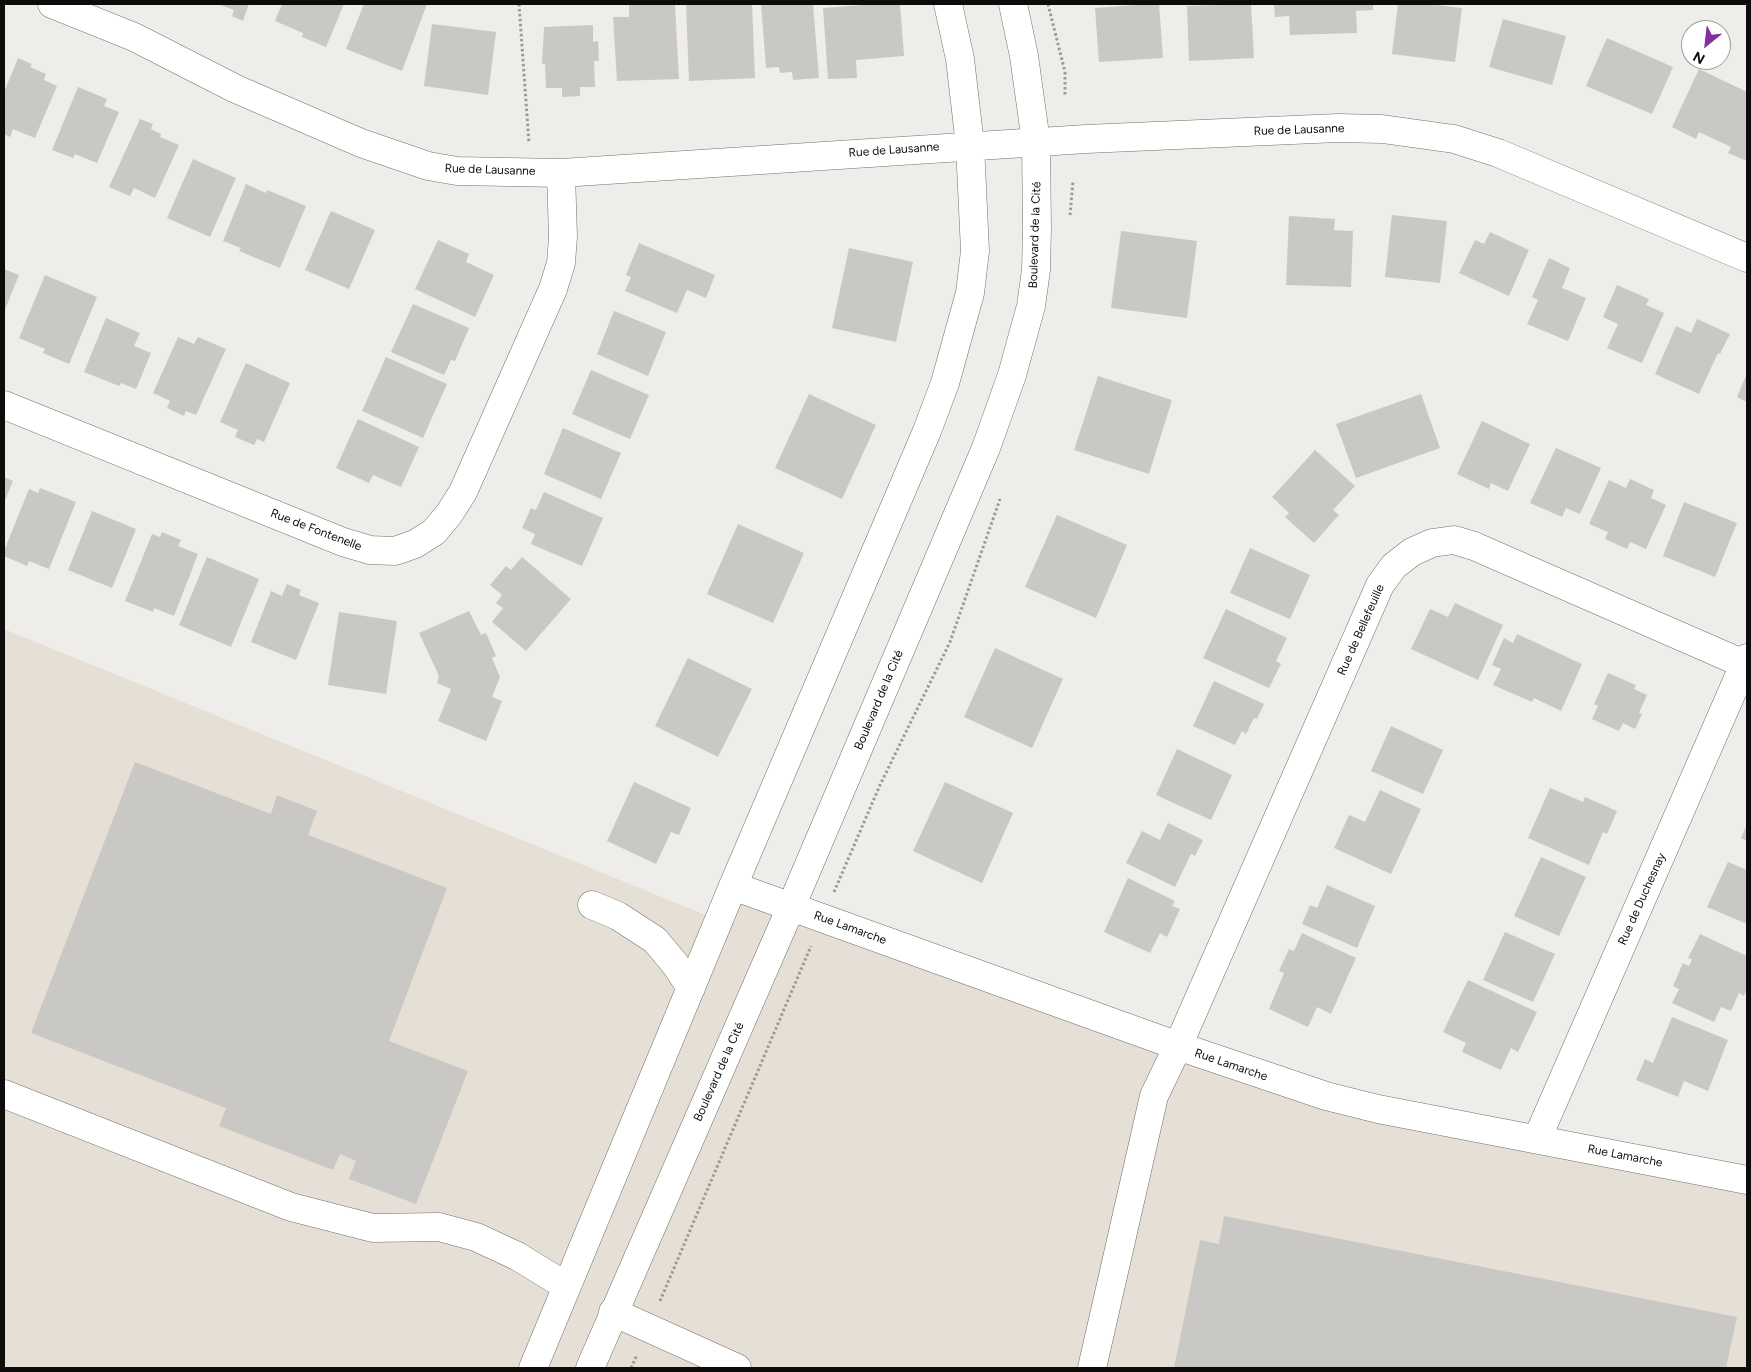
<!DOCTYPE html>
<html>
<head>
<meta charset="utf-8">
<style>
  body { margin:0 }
  #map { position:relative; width:1751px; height:1372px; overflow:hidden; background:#eeede9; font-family:Figtree,sans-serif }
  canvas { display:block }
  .frame { position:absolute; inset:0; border:5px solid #0d0c0b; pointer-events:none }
  .north { position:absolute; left:1681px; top:20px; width:50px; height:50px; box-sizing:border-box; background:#fff; border:1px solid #9e9e9d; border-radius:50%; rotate:209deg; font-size:14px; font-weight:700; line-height:20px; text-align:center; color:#0d0c0b }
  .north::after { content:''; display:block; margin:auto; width:18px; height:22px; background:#82309f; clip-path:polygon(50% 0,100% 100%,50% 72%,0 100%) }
</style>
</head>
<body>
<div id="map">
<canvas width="1751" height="1372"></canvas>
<div class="frame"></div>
<div class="north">N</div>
</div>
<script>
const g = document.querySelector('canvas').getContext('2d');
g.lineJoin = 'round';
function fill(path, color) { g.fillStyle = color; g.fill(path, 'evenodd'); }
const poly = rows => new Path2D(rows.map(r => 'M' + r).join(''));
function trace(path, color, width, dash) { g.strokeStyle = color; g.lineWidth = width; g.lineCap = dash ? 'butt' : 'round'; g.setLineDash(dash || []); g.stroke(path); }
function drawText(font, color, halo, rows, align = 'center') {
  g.font = font + ' Figtree,sans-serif'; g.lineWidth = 4; g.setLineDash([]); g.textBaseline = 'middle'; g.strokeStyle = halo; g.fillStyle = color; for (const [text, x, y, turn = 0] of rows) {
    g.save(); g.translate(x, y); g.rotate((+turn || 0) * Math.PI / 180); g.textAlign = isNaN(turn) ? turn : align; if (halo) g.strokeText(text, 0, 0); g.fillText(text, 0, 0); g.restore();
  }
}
fill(poly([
  [4,629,718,920,733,886,1275,1080,1747,1180,1747,1368,4,1368]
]), '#e5dfd5');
fill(poly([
  [217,4,249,4,243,21,232,16,234,10],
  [282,4,344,4,326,47,302,37,303,33,275,21],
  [364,4,427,4,402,71,346,49],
  [629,4,675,4,679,79,617,81,613,17,629,17],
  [686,4,752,4,755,78,689,81],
  [761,4,813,4,819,78,793,80,792,72,780,73,779,67,766,68],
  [877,4,900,4,904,56,856,60,857,78,828,79,823,8],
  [1151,4,1159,4,1163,58,1099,62,1095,8],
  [1251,4,1254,58,1189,61,1187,6],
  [1274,4,1373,4,1373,10,1356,11,1357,33,1290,35,1289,16,1275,17],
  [1398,4,1427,4,1462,8,1455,62,1392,54],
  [1503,19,1566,36,1552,85,1489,67],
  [432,24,496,32,488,95,424,86],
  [593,25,593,42,598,41,599,61,594,61,595,87,580,87,580,96,562,97,562,88,546,88,545,64,542,64,544,27],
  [1607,38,1673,67,1652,114,1586,86],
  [18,58,32,64,30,67,46,74,44,80,57,86,35,138,13,129,10,137,4,134,4,92],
  [1699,69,1747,92,1747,161,1728,153,1731,147,1699,132,1696,139,1672,127],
  [78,87,107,99,104,106,119,112,97,163,75,154,73,158,52,150],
  [140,119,153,124,151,129,161,134,160,137,179,145,155,198,134,188,130,196,109,187],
  [193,159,236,178,210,237,167,218],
  [246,184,266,193,267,190,306,206,280,268,239,251,241,248,223,241],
  [331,211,375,230,349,289,305,270],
  [1392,215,1447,221,1440,283,1385,277],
  [1289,216,1335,219,1334,230,1353,231,1351,287,1286,285],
  [1121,231,1197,241,1187,318,1111,308],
  [1490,232,1529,250,1509,296,1459,273,1475,240,1484,244],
  [438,240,469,254,466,262,494,275,475,317,415,289],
  [639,243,715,275,706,298,687,290,677,313,625,291,631,277,626,275],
  [849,248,913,262,896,342,832,328],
  [1549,258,1570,268,1562,288,1586,298,1568,341,1527,324,1538,300,1532,297],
  [4,269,19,275,4,312],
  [45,275,97,297,69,364,43,353,45,349,19,338],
  [1617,285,1649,299,1646,305,1664,313,1642,363,1607,348,1618,324,1603,317],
  [413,304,469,328,455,361,451,360,444,375,391,352],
  [614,311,666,332,648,376,597,354],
  [106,318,140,333,134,346,151,353,136,389,121,383,119,386,84,372],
  [1697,319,1730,334,1720,354,1718,353,1699,394,1655,374,1676,326,1691,333],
  [178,337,194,344,198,337,226,349,196,415,186,411,184,416,167,408,170,401,153,393],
  [386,357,447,384,423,438,362,411],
  [246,363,290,383,264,442,257,439,254,445,235,437,238,430,220,422],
  [591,370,649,395,630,439,572,414],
  [1747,373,1747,402,1737,397],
  [1098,376,1172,400,1149,474,1074,450],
  [809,394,876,425,842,499,775,468],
  [1421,394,1440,448,1356,478,1336,424],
  [358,419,419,447,401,487,373,475,369,483,336,468],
  [1482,421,1530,444,1508,491,1491,483,1489,489,1457,474],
  [563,428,621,453,601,499,544,474],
  [1556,448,1601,468,1580,514,1566,508,1562,517,1530,503],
  [1315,450,1355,486,1333,510,1339,515,1314,543,1285,517,1289,513,1272,497],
  [4,477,13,481,4,503],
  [1630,479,1654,490,1651,498,1666,505,1646,549,1630,542,1627,549,1605,539,1608,532,1589,524,1609,480,1626,488],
  [40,488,76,502,49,569,29,561,27,566,4,556,4,551,29,489,38,493],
  [544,492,603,518,582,566,531,544,535,534,522,528,531,508,536,510],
  [1684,502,1737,523,1715,577,1663,556],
  [92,511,136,529,112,588,68,570],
  [1057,515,1127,545,1096,618,1025,587],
  [738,524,804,553,773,623,707,594],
  [162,532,181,540,178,546,198,554,174,616,154,608,153,612,125,601,152,534,160,537],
  [1250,548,1310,575,1290,619,1230,593],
  [207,557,259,579,231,647,179,625],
  [522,557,571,599,526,651,492,622,503,608,496,603,502,595,490,585,506,566,511,570],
  [287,584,301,590,299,595,319,603,296,660,251,642,271,591,282,596],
  [1455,603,1503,625,1478,680,1411,649,1430,609,1448,617],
  [1226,609,1287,638,1276,661,1281,664,1269,688,1203,658],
  [469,611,481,635,486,633,496,656,492,658,500,677,492,697,502,701,486,741,438,721,451,689,437,683,439,676,419,633],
  [339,612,397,621,386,694,328,685],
  [1517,634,1582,664,1561,711,1534,698,1532,702,1493,685,1501,669,1492,665,1504,638,1513,643],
  [995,648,1063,679,1032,748,964,717],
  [688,658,752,689,718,757,655,726],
  [1608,673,1636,685,1634,689,1647,695,1639,713,1642,714,1635,729,1623,723,1619,731,1592,719,1598,706,1594,704],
  [1214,681,1264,704,1257,719,1254,718,1246,734,1242,731,1235,745,1193,726],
  [1391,726,1443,750,1423,794,1371,771],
  [1177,749,1232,775,1211,820,1156,795],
  [135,762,271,814,277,795,317,811,308,835,447,888,389,1041,468,1071,416,1204,349,1179,356,1161,340,1154,333,1170,219,1126,226,1108,31,1033],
  [634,782,691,808,679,835,671,832,656,864,607,841],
  [945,782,1013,813,982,883,913,851],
  [1550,788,1583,802,1585,797,1617,811,1607,834,1603,832,1589,865,1528,838],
  [1380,790,1421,809,1391,874,1334,848,1349,815,1365,822],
  [1168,823,1203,840,1195,856,1191,854,1175,887,1126,863,1142,831,1160,840],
  [1747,824,1747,841,1741,838],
  [1541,857,1586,877,1559,936,1514,916],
  [1728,862,1747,870,1747,924,1707,907],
  [1128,878,1175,901,1172,906,1180,909,1167,937,1160,933,1150,953,1104,932],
  [1327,885,1375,906,1357,948,1302,924,1310,905,1317,908],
  [1505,932,1555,954,1533,1002,1483,980],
  [1302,933,1356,958,1331,1014,1317,1007,1308,1027,1269,1009,1284,973,1279,971,1289,949,1294,951],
  [1700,934,1747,956,1747,988,1744,996,1739,993,1731,1011,1721,1007,1714,1022,1672,1003,1679,989,1673,986,1683,963,1689,966,1692,959,1688,958],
  [1468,980,1537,1012,1518,1052,1511,1048,1501,1070,1462,1052,1466,1043,1443,1032],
  [1672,1017,1728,1040,1708,1091,1684,1081,1678,1097,1636,1080,1645,1059,1653,1063],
  [1224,1216,1737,1317,1726,1368,1174,1368,1200,1240,1219,1244]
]), '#cac8c4');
const minor = poly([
  [52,4,134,37,236,89,361,143,428,166,457,171,561,173,1086,139,1338,128,1382,129,1454,139,1498,153,1747,258],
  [4,405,343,542,370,550,395,551,415,544,434,532,449,514,463,492,553,289,561,263,563,237,561,173],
  [733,886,1178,1046,1326,1096,1378,1109,1747,1180],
  [592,905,618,916,655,940,675,964,691,988],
  [4,1094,291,1207,373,1228,439,1227,476,1237,517,1256,566,1286],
  [1537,1139,1747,658],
  [613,1312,737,1368],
  [533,1368,733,886,927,431,945,383,970,293,975,251,970,145,960,59,948,4],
  [590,1368,791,907,986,448,1012,375,1031,306,1036,270,1037,229,1036,142,1024,56,1013,4],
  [1092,1368,1154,1096,1178,1046,1380,585,1394,566,1412,552,1432,543,1454,540,1474,546,1744,664]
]);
trace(minor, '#71706d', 29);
trace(poly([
  [519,4,529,143],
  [1048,4,1065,72,1065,95],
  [1070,215,1073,181],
  [834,892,880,785,950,642,1000,499],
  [660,1301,811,946],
  [631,1368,637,1355]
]), '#9b9a97', 3, [2.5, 2.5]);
trace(minor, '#fff', 28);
drawText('12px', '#0d0c0b', '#fff', [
  ["Rue de Lausanne",1299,130,-2],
  ["Rue de Lausanne",894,150,-4],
  ["Rue de Lausanne",490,170,2],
  ["Boulevard de la Cité",1035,235,-88],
  ["Rue de Fontenelle",316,530,21],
  ["Rue de Bellefeuille",1361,630,-66],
  ["Boulevard de la Cité",879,700,-67],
  ["Rue de Duchesnay",1642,899,-66],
  ["Rue Lamarche",850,928,20],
  ["Rue Lamarche",1231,1065,19],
  ["Boulevard de la Cité",719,1072,-66],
  ["Rue Lamarche",1625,1156,11]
]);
</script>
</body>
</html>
